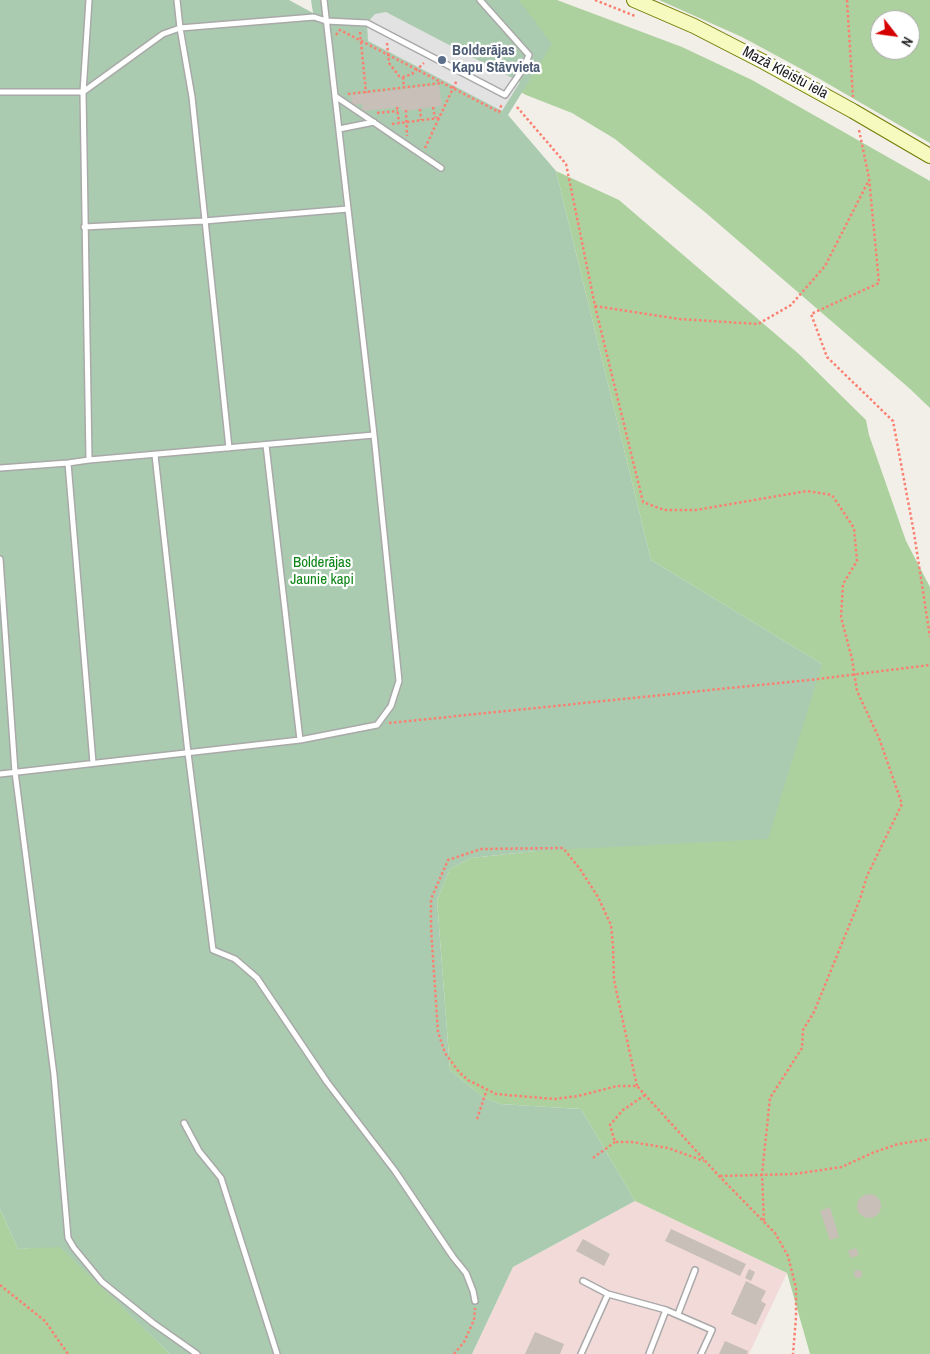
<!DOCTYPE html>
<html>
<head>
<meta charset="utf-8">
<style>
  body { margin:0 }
  #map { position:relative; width:930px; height:1354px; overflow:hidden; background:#f2efe9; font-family:"Archivo Narrow",sans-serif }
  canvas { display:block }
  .north { position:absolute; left:870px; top:10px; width:50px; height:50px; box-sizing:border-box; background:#fff; border:1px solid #a7a7a7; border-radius:50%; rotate:120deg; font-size:14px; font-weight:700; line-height:20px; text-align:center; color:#222 }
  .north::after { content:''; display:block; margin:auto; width:18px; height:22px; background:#d40000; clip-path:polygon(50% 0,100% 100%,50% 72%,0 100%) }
</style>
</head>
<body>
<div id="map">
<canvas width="930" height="1354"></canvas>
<div class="north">N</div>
</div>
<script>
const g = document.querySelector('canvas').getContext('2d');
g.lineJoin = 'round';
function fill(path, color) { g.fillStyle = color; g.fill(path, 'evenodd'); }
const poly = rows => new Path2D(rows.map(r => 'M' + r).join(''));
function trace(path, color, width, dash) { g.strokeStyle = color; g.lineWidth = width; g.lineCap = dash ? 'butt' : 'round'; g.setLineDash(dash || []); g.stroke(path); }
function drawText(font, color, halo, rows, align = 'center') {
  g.font = font + ' "Archivo Narrow",sans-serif'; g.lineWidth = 4.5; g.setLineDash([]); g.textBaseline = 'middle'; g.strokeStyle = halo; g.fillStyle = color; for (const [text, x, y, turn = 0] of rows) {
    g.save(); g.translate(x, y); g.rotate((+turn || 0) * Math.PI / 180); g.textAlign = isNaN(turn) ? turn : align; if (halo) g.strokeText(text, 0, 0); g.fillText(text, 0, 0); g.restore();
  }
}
fill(poly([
  [635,1201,787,1273,749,1354,472,1354,513,1267]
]), '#f2dad9');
fill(poly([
  [348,0,557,0,682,47,752,80,930,181,930,408,909,388,706,213,615,139,572,113,526,95],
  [659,0,930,0,930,143,818,78,742,37],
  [880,20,910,20,910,50,880,50],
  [556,171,619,200,800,355,866,420,869,435,906,541,930,587,930,1354,810,1354,787,1273,635,1201,581,1109,500,1104,483,1097,450,1070,437,900,450,869,471,858,535,851,822,664,651,560],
  [0,1209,18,1249,60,1246,170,1354,0,1354]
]), '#add19e');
fill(poly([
  [0,0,289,0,313,13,311,0,519,0,552,44,508,115,556,171,651,560,822,664,768,839,535,851,471,858,450,869,437,900,450,1070,483,1097,500,1104,581,1109,635,1201,513,1267,472,1354,170,1354,60,1247,18,1249,0,1209]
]), '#aacbaf');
fill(poly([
  [386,12,520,82,502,111,368,41,367,23,375,14]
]), '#e2e2e2');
fill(poly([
  [439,85,442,106,402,111,401,107,363,111,362,104,352,105,351,95],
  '857 1206a12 12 0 1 1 24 0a12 12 0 1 1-24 0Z',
  [830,1207,839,1237,830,1240,820,1211],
  [671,1229,746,1264,740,1276,665,1241],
  [583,1239,610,1254,604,1266,576,1251],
  [856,1248,859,1255,851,1258,848,1251],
  [749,1269,755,1272,751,1281,745,1278],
  '854 1274a4 4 0 1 1 8 0a4 4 0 1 1-8 0Z',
  [746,1281,766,1291,761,1301,766,1304,756,1325,731,1314],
  [535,1332,564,1344,560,1354,525,1354],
  [725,1341,748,1351,747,1354,719,1354]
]), '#c7bfb8');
const service = poly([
  [0,92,83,92,89,460],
  [83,92,163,34,180,28,177,0],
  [83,92,89,0],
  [335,96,441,168],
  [339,129,374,122],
  [84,227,204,221,348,209],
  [266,445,300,740],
  [229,448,192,97,180,28,314,17,326,21,367,23,505,95,523,69,529,55,480,0],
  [155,455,188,753,213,950,235,959,257,978,327,1082,395,1171,453,1257,466,1273,473,1291,475,1301],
  [68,463,93,763],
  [0,468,68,463,89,460,374,435],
  [0,559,15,772,54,1075,68,1238,74,1248,102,1282,153,1323,197,1354],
  [0,774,300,740,377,725,391,706,399,681,374,435,324,0],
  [184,1123,199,1151,221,1178,277,1354],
  [583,1281,608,1294,666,1310,712,1330,701,1354],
  [678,1314,695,1270],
  [581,1354,608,1294],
  [649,1354,666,1310]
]);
const secondary = poly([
  [634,0,694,26,764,62,853,111,930,156]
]);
trace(service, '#a9a9a9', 8);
trace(secondary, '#707d05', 16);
trace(poly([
  [595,0,635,16],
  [847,0,853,97],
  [360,32,366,93],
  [336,35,340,30,499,112,502,103],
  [387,43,389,63,399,76,403,77,412,74,424,63],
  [403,77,404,88],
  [348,94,442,83],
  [397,107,399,123],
  [433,107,435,118],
  [517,107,566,164,595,306,643,502,664,510,696,510,807,491,832,495,854,528,857,561,843,584,841,617,852,659,857,691,879,738,902,804,867,876,860,899,814,1012,803,1030,802,1048,770,1098,762,1174,764,1222],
  [420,109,421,120],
  [406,110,407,136],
  [377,113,398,111],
  [392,124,439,118,457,80],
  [859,130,869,178,879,283,811,314,827,357,893,421,914,533,930,637],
  [425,148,439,118],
  [595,306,679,319,758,324,791,305,825,266,869,180],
  [389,723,818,679,930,665],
  [637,1086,614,980,613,946,611,925,598,897,580,869,563,848,481,849,448,860,431,899,431,928,438,1032,445,1053,459,1072,468,1080,496,1094,554,1099,578,1096,617,1086,637,1086,719,1176,775,1233,788,1256,796,1288,796,1317,793,1354],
  [645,1095,623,1110,610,1125,615,1142,632,1142,668,1148,704,1161],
  [477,1119,487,1089],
  [593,1158,615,1142],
  [720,1176,794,1174,842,1167,872,1153,898,1144,930,1139],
  [0,1285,45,1321,68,1354],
  [454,1354,464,1342,474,1320,475,1308]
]), '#fa8072', 2.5, [2.5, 2.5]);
trace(service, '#fff', 5);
trace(secondary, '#f7fabf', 14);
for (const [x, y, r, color] of [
  [442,60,5,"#5c6f8a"]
]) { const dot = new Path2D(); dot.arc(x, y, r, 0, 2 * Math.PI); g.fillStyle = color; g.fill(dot); trace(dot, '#fff', 2); }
drawText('bold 15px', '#4e5e75', '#fff', [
  ["Bolderājas",452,51],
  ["Kapu Stāvvieta",452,68]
], 'left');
drawText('15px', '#222', '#fff', [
  ["Mazā Kleistu iela",785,73,28]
]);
drawText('15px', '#0c8416', '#fff', [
  ["Bolderājas",322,563],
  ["Jaunie kapi",322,580]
]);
</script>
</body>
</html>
